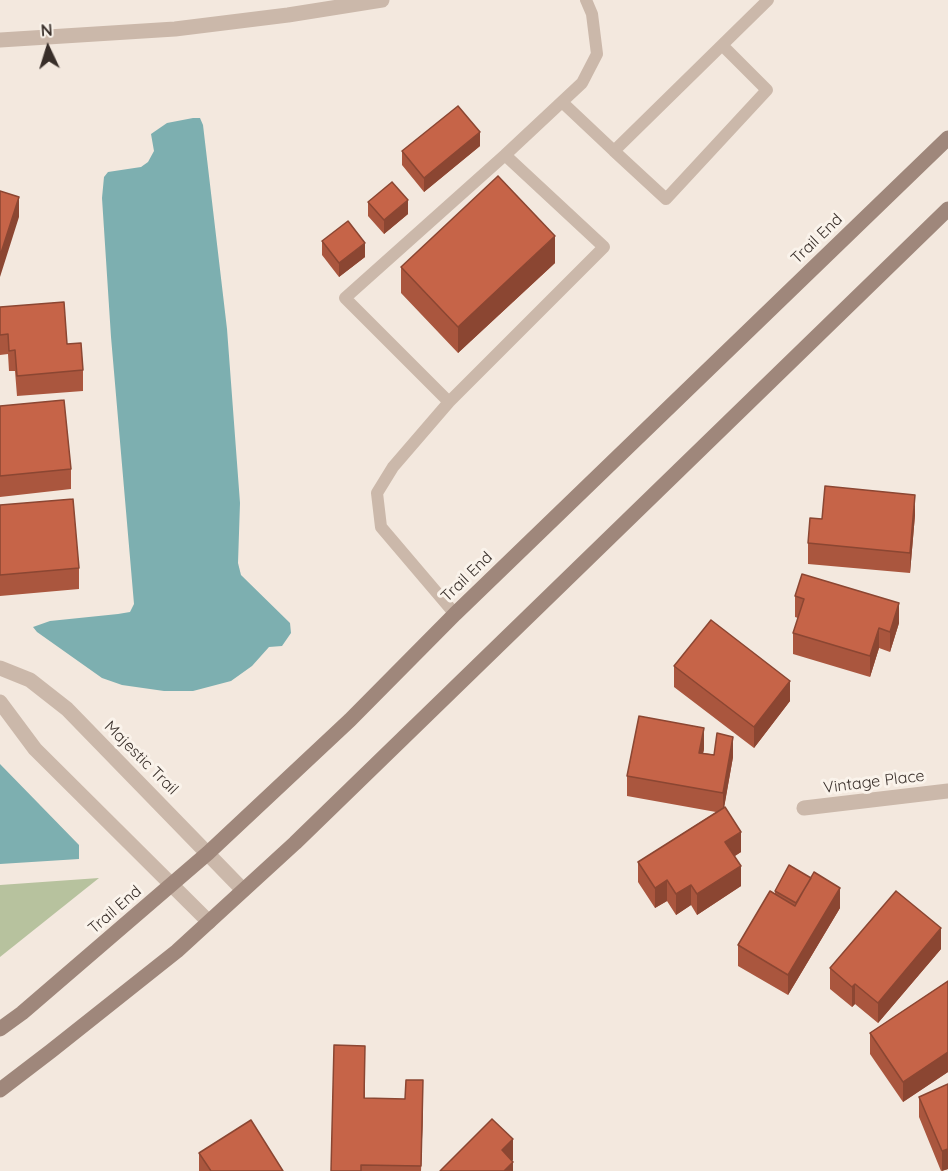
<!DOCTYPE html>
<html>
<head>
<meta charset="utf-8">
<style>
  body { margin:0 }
  #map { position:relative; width:948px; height:1171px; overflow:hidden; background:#f3e8de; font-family:Quicksand,sans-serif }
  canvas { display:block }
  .north { position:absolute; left:18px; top:18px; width:60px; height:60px; -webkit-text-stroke:4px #faf3eb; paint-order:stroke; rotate:356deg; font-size:16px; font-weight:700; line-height:24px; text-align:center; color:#382e29 }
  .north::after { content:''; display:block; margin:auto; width:21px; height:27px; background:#382e29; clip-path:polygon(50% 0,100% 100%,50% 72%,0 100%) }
</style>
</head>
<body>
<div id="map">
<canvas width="948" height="1171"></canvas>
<div class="north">N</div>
</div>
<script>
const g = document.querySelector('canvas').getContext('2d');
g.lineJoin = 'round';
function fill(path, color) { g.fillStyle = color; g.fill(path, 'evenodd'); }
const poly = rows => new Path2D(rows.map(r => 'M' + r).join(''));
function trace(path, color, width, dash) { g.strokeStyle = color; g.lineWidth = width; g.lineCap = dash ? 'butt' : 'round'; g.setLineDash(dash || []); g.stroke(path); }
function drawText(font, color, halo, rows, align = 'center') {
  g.font = font + ' Quicksand,sans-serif'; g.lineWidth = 6; g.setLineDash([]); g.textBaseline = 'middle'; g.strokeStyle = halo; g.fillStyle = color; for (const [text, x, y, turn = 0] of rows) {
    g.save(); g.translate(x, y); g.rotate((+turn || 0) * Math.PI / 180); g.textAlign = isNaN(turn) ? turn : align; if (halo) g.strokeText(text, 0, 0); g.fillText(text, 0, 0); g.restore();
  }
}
fill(poly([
  [99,878,0,957,0,885]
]), '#b7c29e');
fill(poly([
  [193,118,200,118,203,125,227,329,240,503,238,563,241,575,290,623,291,633,282,646,269,647,252,666,231,681,193,691,164,691,122,685,102,678,37,632,33,627,50,621,118,614,130,612,134,604,111,337,102,198,104,177,108,172,141,167,148,162,154,151,151,134,167,123],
  [0,764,79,845,79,859,0,864]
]), '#7dafb0');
trace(poly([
  [562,102,614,151,768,0],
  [614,151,666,199,767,90,722,45],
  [449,402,345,298,505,155,582,83,597,54,592,14,586,0],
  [455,614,381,527,377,493,393,467,449,402,604,247,505,155]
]), '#cbb8aa', 12);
trace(poly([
  [0,40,175,29,288,15,382,0],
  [0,668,30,680,67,709,243,890],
  [0,702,35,749,209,922],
  [804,808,948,791]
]), '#cbb8aa', 15);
trace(poly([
  [0,1029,22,1013,208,853,350,720,455,614,948,138],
  [0,1090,51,1051,177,951,295,843,948,209]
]), '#9f877b', 15);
fill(poly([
  [480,146,424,192,402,165,402,151],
  [368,202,408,214,384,234,368,216],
  [322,241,365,257,339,277,322,255],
  [555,263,458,353,401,293,401,267],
  [0,307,67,344,83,370,83,391,17,396,15,371,9,371,8,354,0,355],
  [0,406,71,469,71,489,0,497],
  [0,505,79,568,79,589,0,596],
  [915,515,910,573,808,564,808,543,822,519],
  [795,596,899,623,890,652,879,648,870,677,793,654,793,633,798,618,795,617],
  [674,666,790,701,754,748,674,687],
  [704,749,703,753,733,757,724,807,741,852,735,856,741,886,697,915,691,905,676,915,667,901,655,908,638,882,638,862,716,812,627,796,627,776],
  [775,891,840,908,788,995,738,966,738,945,775,894],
  [941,949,878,1023,855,1004,852,1007,830,989,830,968],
  [948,981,948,1072,903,1102,870,1054,870,1033],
  [365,1072,365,1098,423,1107,421,1171,331,1171],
  [948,1084,948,1169,941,1171,919,1117,919,1097],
  [199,1153,283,1171,199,1171]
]), '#aa563e');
fill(poly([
  [480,132,480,146,424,192,424,178],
  [19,197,19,217,0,277,0,256],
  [408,200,408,214,384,234,384,220],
  [555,236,555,263,458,353,458,327],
  [365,243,365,257,339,277,339,263],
  [915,495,915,515,910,573,910,553],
  [899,603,899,623,890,652,890,632],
  [879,628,879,648,870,677,870,656],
  [790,681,790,701,754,748,754,727],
  [704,728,704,749,699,773,699,753],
  [733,737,733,757,723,814,723,793],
  [741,832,741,852,725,862,725,842],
  [741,866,741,886,697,915,697,894],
  [667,880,667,901,655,908,655,888],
  [691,885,691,905,676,915,676,894],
  [840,888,840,908,788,995,788,975],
  [941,928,941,949,878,1023,878,1003],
  [855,984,855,1004,852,1007,852,987],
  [948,1052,948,1072,903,1102,903,1082],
  [423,1080,423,1107,421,1171],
  [513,1139,513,1160,502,1171,502,1150],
  [948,1149,948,1169,942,1171,942,1151],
  [513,1162,513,1171,504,1171]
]), '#8b4632');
const building = poly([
  [458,106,480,132,424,178,402,151,458,106],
  [498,176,555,236,458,327,401,267,498,176],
  [392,182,408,200,384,220,368,202,392,182],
  [0,191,19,197,0,256,0,191],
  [348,221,365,243,339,263,322,241,348,221],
  [64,302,67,344,81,343,83,370,17,376,15,350,9,351,8,334,0,335,0,307,64,302],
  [64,400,71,469,0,476,0,406,64,400],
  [825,486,915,495,910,553,808,543,810,518,822,519,825,486],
  [73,499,79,568,0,575,0,505,73,499],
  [802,574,899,603,890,632,879,628,870,656,793,633,804,599,795,596,802,574],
  [711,620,790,681,754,727,674,666,711,620],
  [639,716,704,728,699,753,714,755,717,733,733,737,723,793,627,776,639,716],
  [725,807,741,832,725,842,741,866,697,894,691,885,676,894,667,880,655,888,638,862,725,807],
  [789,865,811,878,796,903,775,891,789,865],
  [814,872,840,888,788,975,738,945,770,891,795,906,814,872],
  [896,891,941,928,878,1003,855,984,852,987,830,968,896,891],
  [948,981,948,1052,903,1082,870,1033,948,981],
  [334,1045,365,1046,364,1098,405,1099,406,1080,423,1080,421,1166,361,1165,361,1171,331,1171,334,1045],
  [948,1084,948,1149,942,1151,919,1097,948,1084],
  [492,1119,513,1139,502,1150,513,1162,504,1171,440,1171,492,1119],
  [251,1120,283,1171,211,1171,199,1153,251,1120]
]);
fill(building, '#c66448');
trace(building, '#8b4632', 1.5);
drawText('16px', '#382e29', '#faf3eb', [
  ["Trail End",817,239,-44],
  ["Trail End",467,577,-44],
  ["Majestic Trail",141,758,45],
  ["Vintage Place",874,782,-7],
  ["Trail End",115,910,-41]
]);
</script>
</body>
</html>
